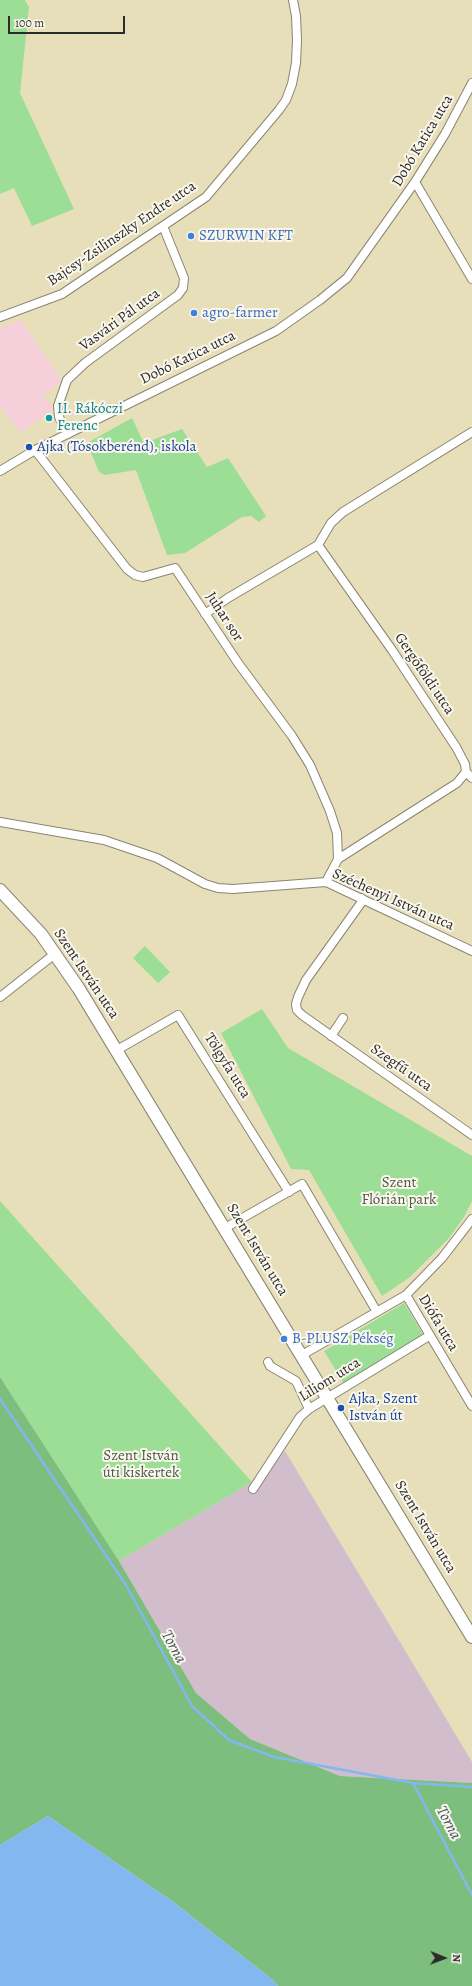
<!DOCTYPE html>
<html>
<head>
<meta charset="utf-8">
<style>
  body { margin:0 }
  #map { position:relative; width:472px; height:1986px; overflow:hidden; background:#e7dfba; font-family:Alegreya,serif }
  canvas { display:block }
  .north { position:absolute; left:424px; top:1938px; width:40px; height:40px; -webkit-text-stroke:3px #fbf7ec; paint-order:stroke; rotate:91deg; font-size:11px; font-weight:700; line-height:16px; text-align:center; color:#2b2b2b }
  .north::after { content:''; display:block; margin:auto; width:14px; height:18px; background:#2b2b2b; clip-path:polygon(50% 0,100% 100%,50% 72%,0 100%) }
  .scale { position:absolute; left:8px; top:16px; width:117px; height:18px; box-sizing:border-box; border:2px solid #2b2b2b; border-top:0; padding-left:5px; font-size:12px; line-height:14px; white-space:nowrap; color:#2b2b2b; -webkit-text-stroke:3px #fbf7ec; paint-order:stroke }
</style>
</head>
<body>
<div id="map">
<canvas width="472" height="1986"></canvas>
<div class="north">N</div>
<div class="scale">100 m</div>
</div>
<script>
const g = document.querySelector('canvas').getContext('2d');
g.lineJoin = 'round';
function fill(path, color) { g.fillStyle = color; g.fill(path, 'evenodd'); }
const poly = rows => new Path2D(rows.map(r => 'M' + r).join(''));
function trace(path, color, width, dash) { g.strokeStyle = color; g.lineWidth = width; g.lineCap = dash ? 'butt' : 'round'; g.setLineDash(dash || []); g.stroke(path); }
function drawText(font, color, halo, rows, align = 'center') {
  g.font = font + ' Alegreya,serif'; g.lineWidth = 4; g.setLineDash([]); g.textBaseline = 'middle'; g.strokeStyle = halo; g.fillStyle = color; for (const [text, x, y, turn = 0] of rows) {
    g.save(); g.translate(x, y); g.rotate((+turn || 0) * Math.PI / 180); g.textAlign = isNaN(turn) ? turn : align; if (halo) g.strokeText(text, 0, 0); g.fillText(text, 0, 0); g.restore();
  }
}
fill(poly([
  [21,320,62,381,43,395,54,409,21,432,0,407,0,328]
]), '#f5cfd9');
fill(poly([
  [285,1451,472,1762,472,1783,340,1776,250,1739,196,1693,119,1561,252,1482]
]), '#d1bdcb');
fill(poly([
  [0,0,25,0,29,7,20,93,74,209,32,226,14,188,0,194],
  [132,418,144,443,182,429,207,467,228,458,266,516,259,522,251,516,242,517,185,553,167,555,136,470,105,475,99,472,87,443],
  [145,946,170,972,158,983,133,958],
  [262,1009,288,1048,472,1156,472,1201,464,1217,449,1238,410,1277,382,1296,309,1170,291,1169,221,1033],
  [0,1201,252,1482,119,1561,0,1377],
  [404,1303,424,1336,344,1384,324,1351]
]), '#9cde95');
fill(poly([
  [0,1377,119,1561,196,1693,250,1739,340,1776,472,1783,472,1986,278,1986,273,1980,172,1901,48,1816,0,1845]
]), '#7dbd7e');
fill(poly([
  [48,1816,172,1901,273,1980,278,1986,0,1986,0,1845]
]), '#82b7f0');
trace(poly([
  [0,1399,126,1585,192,1706,229,1740,274,1757,413,1783,472,1787],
  [413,1783,472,1895]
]), '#82b7f0', 2.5);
const minor = poly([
  [415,182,472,279],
  [0,317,62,294,206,197,279,110,286,100,292,84,296,63,297,40,296,16,293,0],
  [68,434,59,417,58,406,67,380,85,363,178,295,183,288,184,278,163,226],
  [35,450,127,569,135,575,143,577,175,568,238,663,292,736,310,765,330,811,337,833,338,859],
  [0,471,35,450,276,331,320,300,347,278,415,182,445,134,472,83],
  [318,545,331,523,343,512,472,432],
  [205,614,228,598,318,545,392,650,456,747,465,764,466,772,457,783,338,859,326,882],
  [466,772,472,778],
  [0,822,104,840,157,858,205,884,218,888,233,889,326,882,472,951],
  [361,898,361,903,306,980,298,997,296,1004,297,1010,302,1015,472,1135],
  [0,997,56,953],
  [331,1036,343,1018],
  [117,1050,178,1015,289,1192],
  [225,1228,302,1184,377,1312],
  [406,1295,472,1406],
  [302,1355,406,1295,442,1258,472,1219],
  [268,1362,270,1366,296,1381,309,1409],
  [253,1489,300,1417,309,1409,429,1336]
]);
const secondary = poly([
  [0,890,41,934,79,989,472,1637]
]);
trace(minor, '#898572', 10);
trace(secondary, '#898572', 14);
trace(minor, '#fff', 8);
trace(secondary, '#fff', 12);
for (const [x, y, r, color] of [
  [191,236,4,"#3f7fe0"],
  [194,313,4,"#3f7fe0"],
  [49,418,4,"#0f9aa8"],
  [29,447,4,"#1a4fb4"],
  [284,1339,4,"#3f7fe0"],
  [341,1408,4,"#1a4fb4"]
]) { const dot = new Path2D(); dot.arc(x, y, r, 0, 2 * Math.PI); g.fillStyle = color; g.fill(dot); trace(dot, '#fbf7ec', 1.5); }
drawText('15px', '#2b2b2b', '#fbf7ec', [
  ["Dobó Katica utca",423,141,-59],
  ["Bajcsy-Zsilinszky Endre utca",122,234,-34],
  ["Vasvári Pál utca",120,320,-36],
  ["Dobó Katica utca",188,358,-26],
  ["Juhar sor",224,617,57],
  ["Gergőföldi utca",424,674,56],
  ["Széchenyi István utca",393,900,24],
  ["Szent István utca",86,974,56],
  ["Tölgyfa utca",227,1066,58],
  ["Szegfű utca",401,1068,35],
  ["Szent István utca",257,1250,59],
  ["Diófa utca",438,1323,59],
  ["Liliom utca",330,1380,-32],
  ["Szent István utca",425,1527,59]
]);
drawText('15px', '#366cbe', '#fbf7ec', [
  ["SZURWIN KFT",199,236],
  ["agro-farmer",202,313],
  ["B-PLUSZ Pékség",292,1339]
], 'left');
drawText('15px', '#0d838f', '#fbf7ec', [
  ["II. Rákóczi",57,409],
  ["Ferenc",57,426]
], 'left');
drawText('15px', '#164399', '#fbf7ec', [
  ["Ajka (Tósokberénd), iskola",37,447],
  ["Ajka, Szent",349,1399],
  ["István út",349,1416]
], 'left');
drawText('15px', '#475846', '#fbf7ec', [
  ["Szent",399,1183],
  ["Flórián park",399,1200],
  ["Szent István",141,1456],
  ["úti kiskertek",141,1473]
]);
drawText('italic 16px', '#455566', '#fbf7ec', [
  ["Torna",173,1647,61],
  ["Torna",448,1823,62]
]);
</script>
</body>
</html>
